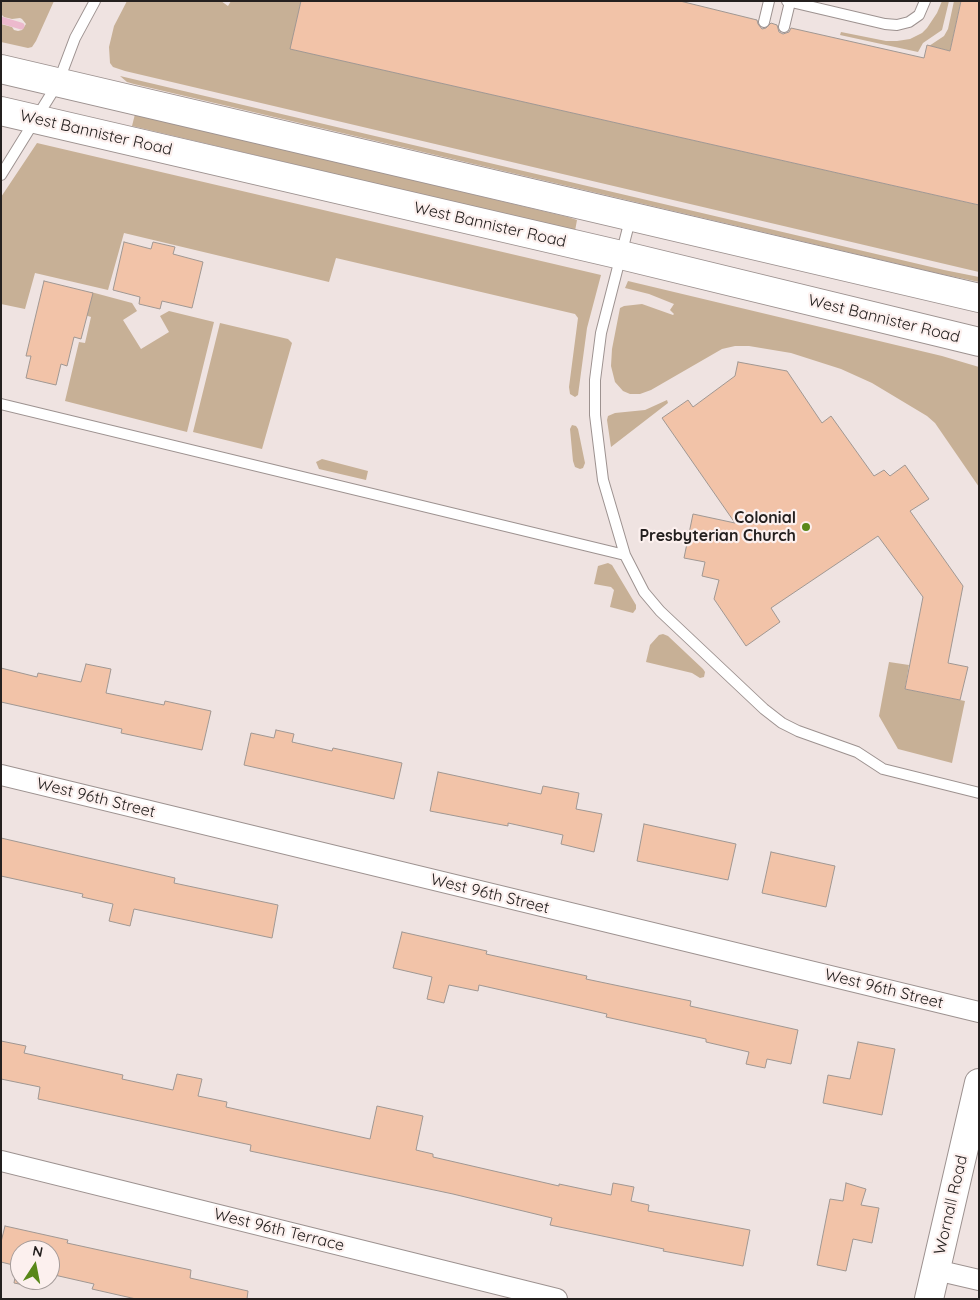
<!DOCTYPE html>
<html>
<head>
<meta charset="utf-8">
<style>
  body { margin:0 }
  #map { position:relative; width:980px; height:1300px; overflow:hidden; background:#efe3e1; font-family:Quicksand,sans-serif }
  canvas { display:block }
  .frame { position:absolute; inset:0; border:2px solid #24201f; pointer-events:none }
  .north { position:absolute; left:10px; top:1240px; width:50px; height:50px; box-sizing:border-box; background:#fcf0ee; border:1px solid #a69d9b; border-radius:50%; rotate:11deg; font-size:14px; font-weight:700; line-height:20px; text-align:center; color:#24201f }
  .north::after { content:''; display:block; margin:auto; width:18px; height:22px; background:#588719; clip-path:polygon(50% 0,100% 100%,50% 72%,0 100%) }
</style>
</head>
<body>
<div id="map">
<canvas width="980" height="1300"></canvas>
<div class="frame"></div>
<div class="north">N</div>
</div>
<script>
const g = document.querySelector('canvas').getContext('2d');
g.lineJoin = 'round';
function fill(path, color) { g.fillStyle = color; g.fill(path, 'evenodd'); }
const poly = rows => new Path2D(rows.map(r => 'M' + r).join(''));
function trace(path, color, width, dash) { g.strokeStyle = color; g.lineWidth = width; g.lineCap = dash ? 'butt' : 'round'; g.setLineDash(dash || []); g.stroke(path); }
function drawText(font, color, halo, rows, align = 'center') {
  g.font = font + ' Quicksand,sans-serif'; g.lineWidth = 4.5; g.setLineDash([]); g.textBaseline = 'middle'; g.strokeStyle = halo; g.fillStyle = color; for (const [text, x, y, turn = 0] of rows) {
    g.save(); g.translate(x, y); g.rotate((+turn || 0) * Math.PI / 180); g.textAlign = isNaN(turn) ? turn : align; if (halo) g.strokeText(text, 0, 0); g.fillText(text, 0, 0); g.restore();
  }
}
fill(poly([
  [1,1,54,1,36,41,32,47,28,48,1,42,1,24,12,27,14,30,18,31,22,30,26,24,22,19,20,18,12,19,4,17,1,14],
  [127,1,221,1,228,6,231,1,301,1,291,49,979,205,979,272,125,71,113,67,110,63,109,47,114,26],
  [942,1,949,1,942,30,923,43,918,52,840,35,841,32,886,41,897,41,910,39,922,33,927,28,937,13],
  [954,1,961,1,950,51,929,46,944,36,948,29],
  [120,76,944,270,979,277,979,282,941,274,134,84,127,82],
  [135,114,568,217,577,220,575,231,132,126],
  [37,143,601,275,587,328,578,395,575,397,570,394,569,387,578,318,575,314,336,258,329,282,124,233,108,290,35,273,25,309,1,304,1,197],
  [628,281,942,356,979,367,979,487,935,423,927,416,872,383,841,369,791,353,749,346,735,346,722,349,651,390,640,394,630,394,623,391,615,382,611,366,612,349,620,308,624,306,642,304,673,315,674,314,670,310,674,304,649,294,625,288],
  [91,292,132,303,137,311,123,320,141,349,169,332,160,316,169,311,214,322,187,432,65,401,79,342,85,343,91,317,85,315],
  [220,323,288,339,292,343,262,449,193,432],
  [667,400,668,403,611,447,607,420,608,416,615,413,645,410],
  [572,425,576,426,578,429,585,463,583,468,580,469,575,467,573,461,570,429],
  [322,459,368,471,366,480,319,469,316,462],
  [608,563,612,565,636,605,636,609,633,613,610,607,614,590,611,587,594,584,598,566],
  [663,634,668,636,703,669,705,672,704,677,700,678,692,673,646,662,650,645,659,635],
  [889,662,909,665,905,689,965,701,952,763,898,749,879,716]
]), '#c7b096');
trace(poly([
  [1,20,21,26]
]), '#ecb9cd', 7);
const building = poly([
  [301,1,680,1,757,20,758,24,762,29,766,28,771,23,777,25,779,32,783,34,789,32,791,28,924,58,927,45,950,51,961,1,979,1,979,205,290,49,301,1],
  [124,242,151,249,153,242,175,247,173,254,203,262,192,308,162,301,160,309,139,304,140,297,113,290,124,242],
  [44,281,93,293,81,339,74,337,67,366,61,364,56,385,26,378,31,356,26,356,44,281],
  [738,362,787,371,822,423,831,416,874,476,884,470,890,476,905,465,929,499,910,511,963,586,948,663,968,667,960,700,905,689,923,597,878,536,771,608,780,622,746,646,714,599,719,580,702,576,705,562,684,558,693,514,735,523,662,418,688,400,693,407,735,376,738,362],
  [86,664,111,669,106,693,164,705,165,701,211,711,202,750,121,733,122,729,1,702,1,668,37,677,38,673,81,682,86,664],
  [276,730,294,734,292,742,332,751,333,748,402,763,394,799,244,765,251,733,274,738,276,730],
  [438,772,541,794,543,786,579,793,576,809,602,814,594,852,561,844,563,835,508,823,508,826,430,811,438,772],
  [644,824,736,844,728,880,637,861,644,824],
  [1,838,175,878,174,883,278,905,272,938,134,909,130,926,109,921,113,904,82,897,83,894,1,876,1,838],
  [771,852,835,866,826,907,762,893,771,852],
  [402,932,487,951,486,954,587,976,586,979,691,1001,690,1006,798,1030,791,1064,767,1059,765,1068,746,1064,749,1052,706,1042,706,1039,606,1017,607,1014,479,985,478,991,449,985,444,1003,427,999,432,977,393,968,402,932],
  [1,1041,26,1046,24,1053,123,1075,122,1079,173,1090,177,1074,202,1079,198,1096,227,1102,226,1107,370,1139,377,1106,423,1116,416,1150,433,1154,433,1157,559,1186,559,1184,611,1195,613,1183,634,1187,631,1201,649,1205,648,1211,750,1230,743,1266,663,1251,664,1249,550,1225,552,1218,453,1194,250,1151,251,1145,38,1099,40,1087,1,1079,1,1041],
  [858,1042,895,1049,882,1115,823,1103,828,1075,850,1079,858,1042],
  [846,1183,866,1189,861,1205,879,1208,872,1243,853,1239,846,1271,817,1265,830,1199,843,1201,846,1183],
  [5,1226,68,1240,67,1243,191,1270,190,1278,248,1291,247,1299,136,1299,92,1289,94,1284,50,1274,50,1250,20,1250,20,1280,41,1280,39,1288,14,1283,17,1266,1,1262,1,1242,5,1226]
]);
fill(building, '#f2c3a8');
trace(building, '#a09792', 1);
const service = poly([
  [787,1,885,24,897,25,909,22,919,15,925,1],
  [764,22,769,1],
  [784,27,790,2],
  [1,175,58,83,75,38,95,1],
  [1,404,625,555,644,592,660,611,764,709,782,723,798,731,857,752,883,769,979,793],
  [625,555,603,480,595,415,595,380,601,333,631,216]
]);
const minor = poly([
  [1,775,979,1012],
  [1,1161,557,1299],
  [936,1270,979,1280]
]);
const primary = poly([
  [1,69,979,298],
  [1,111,621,255,979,342],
  [929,1299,979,1083]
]);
trace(service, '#9d9290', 12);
trace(minor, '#9d9290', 22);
trace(primary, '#9d9290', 30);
trace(service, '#fff', 10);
trace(minor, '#fff', 20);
trace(primary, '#fff', 28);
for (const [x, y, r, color] of [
  [806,527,5,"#588719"]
]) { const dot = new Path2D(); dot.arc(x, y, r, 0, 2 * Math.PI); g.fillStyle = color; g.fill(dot); trace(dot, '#fcf0ee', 2); }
drawText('16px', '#24201f', '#fcf0ee', [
  ["West Bannister Road",96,133,13],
  ["West Bannister Road",490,225,13],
  ["West Bannister Road",884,319,14],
  ["West 96th Street",96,798,14],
  ["West 96th Street",490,894,14],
  ["West 96th Street",884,989,14],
  ["Wornall Road",951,1205,-77],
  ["West 96th Terrace",279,1230,14]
]);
drawText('bold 16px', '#24201f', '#fcf0ee', [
  ["Colonial",796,518],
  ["Presbyterian Church",796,536]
], 'right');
</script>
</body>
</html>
